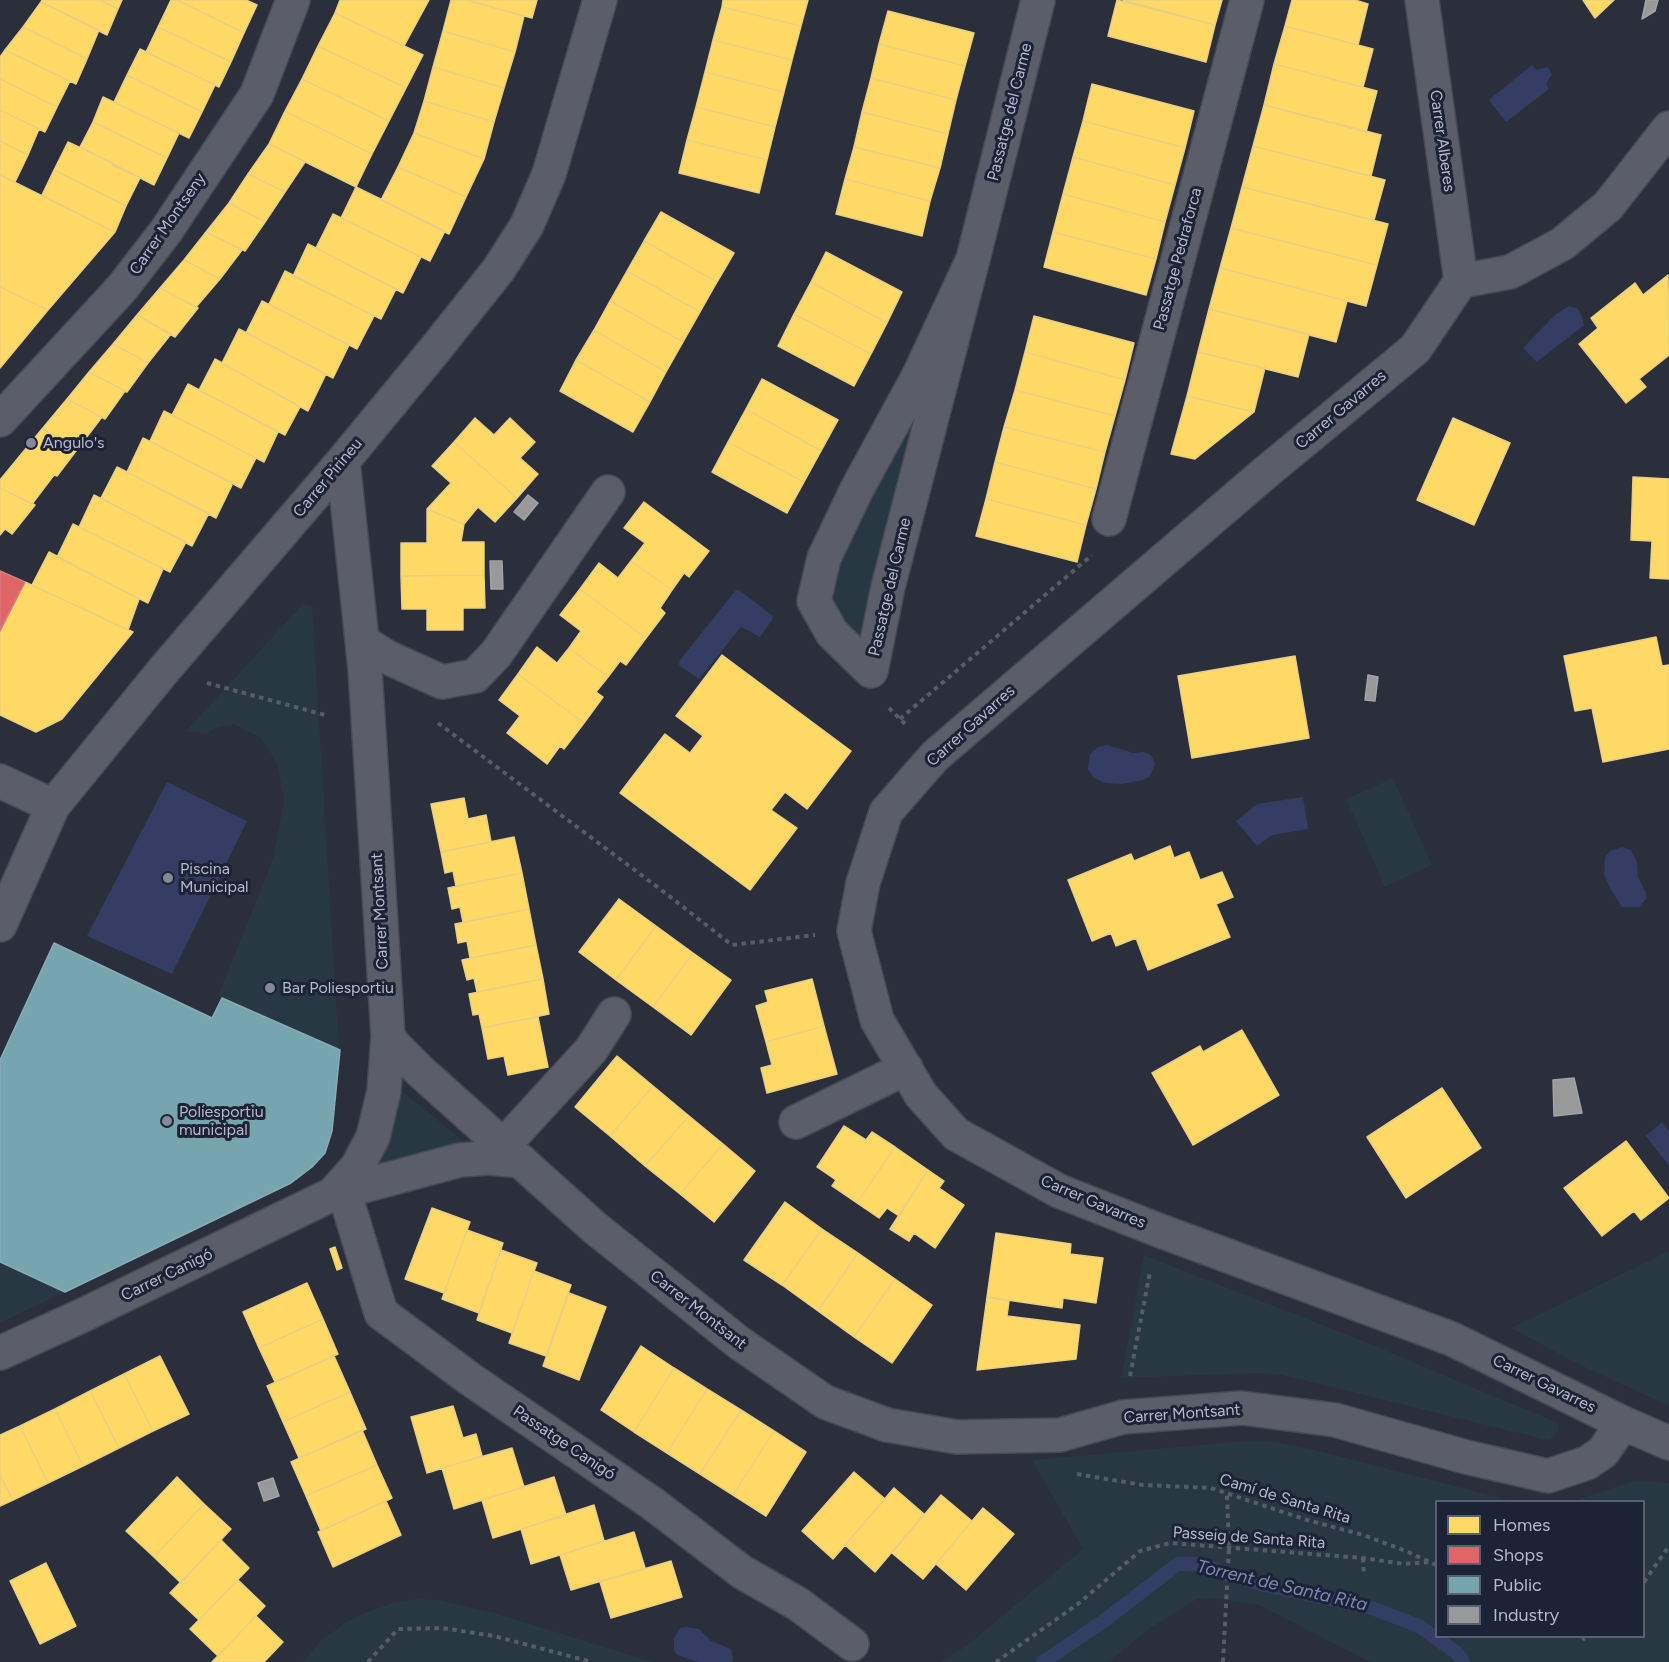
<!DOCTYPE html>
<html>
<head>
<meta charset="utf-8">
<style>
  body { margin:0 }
  #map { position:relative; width:1669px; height:1662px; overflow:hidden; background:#2b2e3b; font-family:Figtree,sans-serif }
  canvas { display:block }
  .legend { position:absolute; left:1435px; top:1500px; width:210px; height:138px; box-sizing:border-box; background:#1d2337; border:2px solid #5a5f73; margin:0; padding:8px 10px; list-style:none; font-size:18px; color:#b5b9cc }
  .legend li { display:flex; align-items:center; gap:12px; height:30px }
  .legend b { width:30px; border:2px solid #5a5f73 }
</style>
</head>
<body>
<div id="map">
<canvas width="1669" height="1662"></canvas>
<ul class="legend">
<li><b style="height:16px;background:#ffd966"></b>Homes</li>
<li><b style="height:16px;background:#e06666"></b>Shops</li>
<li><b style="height:16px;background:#76a5af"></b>Public</li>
<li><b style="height:16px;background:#999"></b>Industry</li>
</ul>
</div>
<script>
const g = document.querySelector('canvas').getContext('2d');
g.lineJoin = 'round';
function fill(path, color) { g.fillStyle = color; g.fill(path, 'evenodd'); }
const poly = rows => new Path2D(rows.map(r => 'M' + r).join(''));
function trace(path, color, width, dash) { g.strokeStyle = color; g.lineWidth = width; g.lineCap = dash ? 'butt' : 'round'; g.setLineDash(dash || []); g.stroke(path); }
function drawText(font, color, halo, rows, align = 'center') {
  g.font = font + ' Figtree,sans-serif'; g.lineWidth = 6; g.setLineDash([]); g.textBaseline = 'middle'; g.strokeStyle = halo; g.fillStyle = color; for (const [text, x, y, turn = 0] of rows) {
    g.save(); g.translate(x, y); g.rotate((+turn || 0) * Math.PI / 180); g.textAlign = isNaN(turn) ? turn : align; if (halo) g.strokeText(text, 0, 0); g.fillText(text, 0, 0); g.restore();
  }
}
fill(poly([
  [917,409,863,645,834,612,831,586,843,551],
  [303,604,312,606,339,1050,218,996,273,859,284,800,277,763,261,738,233,724,216,728,206,734,186,731],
  [1393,778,1432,865,1385,887,1346,799],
  [402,1091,467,1144,414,1155,372,1169,392,1123],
  [1669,1251,1669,1406,1574,1362,1511,1328],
  [1144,1255,1353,1337,1558,1423,1558,1431,1550,1440,1543,1439,1282,1375,1257,1373,1121,1378],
  [0,1262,65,1292,0,1323],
  [1268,1441,1311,1449,1513,1501,1436,1502,1436,1636,1644,1636,1644,1502,1574,1501,1631,1482,1644,1481,1669,1483,1669,1662,1370,1662,1259,1605,1212,1598,1197,1599,1150,1628,1109,1662,940,1662,966,1646,1083,1549,1034,1464,1034,1460,1233,1442],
  [417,1599,439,1600,494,1613,653,1662,303,1662,319,1642,345,1623,367,1612,393,1603]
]), '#273842');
fill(poly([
  [1532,65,1536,70,1548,67,1552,74,1546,84,1549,89,1506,122,1489,100],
  [1569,306,1577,308,1581,314,1584,325,1537,362,1523,348,1556,314],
  [736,590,739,590,773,616,772,620,760,637,741,627,699,679,679,665,680,660],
  [1107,745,1133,753,1144,752,1151,755,1155,764,1150,776,1143,780,1122,784,1105,783,1094,778,1088,769,1090,754,1098,747],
  [167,782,247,821,172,974,87,936],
  [1303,797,1308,829,1272,835,1257,846,1236,821,1257,804],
  [1622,847,1631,850,1637,862,1638,877,1646,893,1646,899,1639,907,1622,907,1610,888,1604,874,1605,858,1610,851],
  [1662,1122,1669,1131,1669,1166,1646,1136],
  [686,1627,699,1629,711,1641,731,1649,733,1658,732,1662,698,1662,677,1655,674,1650,674,1638,680,1628]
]), '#343e64');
const homes = poly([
  [42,0,100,0,118,9,107,35,41,2,42,0],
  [100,0,122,0,118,9,100,0],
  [171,0,177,0,244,33,231,62,158,27,171,0],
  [177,0,246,0,257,5,244,33,177,0],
  [340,0,429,0,404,46,335,13,340,0],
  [451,0,466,0,524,16,515,52,443,31,451,0],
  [466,0,537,0,532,18,466,0],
  [723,0,808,0,801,26,722,7,723,0],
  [1117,0,1215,25,1206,62,1108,36,1117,0],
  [1123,0,1222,0,1215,25,1123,0],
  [1292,0,1355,0,1368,4,1358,45,1285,26,1292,0],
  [1583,0,1614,0,1595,18,1583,0],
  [41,2,99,30,87,59,23,27,41,2],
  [722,7,801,26,792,60,713,40,722,7],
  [888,11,974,33,965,66,879,44,888,11],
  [335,13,423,55,406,88,318,46,335,13],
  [1285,26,1373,49,1363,87,1274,64,1285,26],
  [23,27,87,59,76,84,5,50,23,27],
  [158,27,231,62,219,87,146,52,158,27],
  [443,31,515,52,504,88,433,67,443,31],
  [713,40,792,60,784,92,705,72,713,40],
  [879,44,965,66,956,100,871,78,879,44],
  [318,46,406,88,389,121,302,79,318,46],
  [140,49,215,85,202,112,127,75,140,49],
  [5,50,70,81,57,107,0,79,0,57,5,50],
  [1274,64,1377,91,1366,132,1264,105,1274,64],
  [433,67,504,88,494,122,424,101,433,67],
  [705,72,784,92,775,127,696,107,705,72],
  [127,75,202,112,189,138,114,102,127,75],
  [871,78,956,100,948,134,862,112,871,78],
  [0,79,57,107,45,132,0,110,0,79],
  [302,79,389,121,372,154,285,111,302,79],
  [1092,84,1194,111,1185,148,1083,121,1092,84],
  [103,97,179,133,167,158,93,122,103,97],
  [424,101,494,122,484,159,414,133,424,101],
  [1264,105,1381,135,1371,176,1253,146,1264,105],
  [696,107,775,127,767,160,687,140,696,107],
  [0,110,39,129,28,155,0,141,0,110],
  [285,111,372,154,356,187,269,144,285,111],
  [862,112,948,134,940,168,854,147,862,112],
  [1083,121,1185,148,1175,185,1073,157,1083,121],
  [93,122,167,158,154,185,80,147,93,122],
  [414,133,484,159,466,197,398,167,414,133],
  [687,140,767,160,759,193,679,173,687,140],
  [0,141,28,155,15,182,0,175,0,141],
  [68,142,113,163,112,165,140,178,126,206,54,170,68,142],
  [269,144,305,162,285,192,248,174,269,144],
  [1253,146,1385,180,1374,220,1242,187,1253,146],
  [854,147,940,168,930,201,845,179,854,147],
  [1073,157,1175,185,1165,222,1063,194,1073,157],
  [398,167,466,197,449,234,381,200,398,167],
  [54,170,126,206,115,232,42,195,54,170],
  [248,174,285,192,265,222,229,203,248,174],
  [0,175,115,232,48,310,0,287,0,175],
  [845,179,930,201,922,236,836,214,845,179],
  [356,187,445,231,430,261,341,218,356,187],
  [1242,187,1388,224,1377,265,1231,228,1242,187],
  [1063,194,1165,222,1156,259,1053,232,1063,194],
  [229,203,265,222,245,251,206,232,229,203],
  [661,212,734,253,717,282,644,241,661,212],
  [333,214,421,257,403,293,316,248,333,214],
  [1231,228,1377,265,1366,306,1220,268,1231,228],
  [206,232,242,250,220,279,184,260,206,232],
  [1053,232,1156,259,1146,295,1044,267,1053,232],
  [644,241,717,282,700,312,627,271,644,241],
  [308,244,396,289,381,319,293,276,308,244],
  [826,252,902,292,887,323,811,282,826,252],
  [184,260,220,279,196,307,160,288,184,260],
  [1220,268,1347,301,1336,342,1209,309,1220,268],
  [285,271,374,316,357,349,269,304,285,271],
  [627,271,700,312,683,342,610,301,627,271],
  [1668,275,1669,355,1639,379,1646,387,1626,403,1579,344,1598,328,1591,318,1635,283,1643,295,1668,275],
  [811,282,887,323,871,354,794,314,811,282],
  [0,287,48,310,0,368,0,287],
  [160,288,198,308,175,337,137,315,160,288],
  [262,301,349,345,333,378,246,333,262,301],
  [610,301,683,342,666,372,594,330,610,301],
  [1209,309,1309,334,1298,377,1198,352,1209,309],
  [794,314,871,354,854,386,778,346,794,314],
  [137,315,171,334,148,363,113,344,137,315],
  [1034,316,1134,343,1125,380,1025,352,1034,316],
  [239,329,326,374,308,411,222,363,239,329],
  [594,330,666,372,650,402,576,360,594,330],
  [113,344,148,363,127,392,89,372,113,344],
  [1025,352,1125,380,1115,416,1015,390,1025,352],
  [1198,352,1265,368,1254,412,1187,396,1198,352],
  [215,359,300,407,285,435,199,390,215,359],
  [576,360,650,402,633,432,560,391,576,360],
  [89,372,125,391,105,419,67,399,89,372],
  [762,379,838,420,821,451,746,409,762,379],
  [188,384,278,432,264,462,172,415,188,384],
  [1015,390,1115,416,1105,452,1004,427,1015,390],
  [1187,396,1254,412,1195,459,1171,454,1187,396],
  [67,399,102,417,79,447,42,429,67,399],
  [746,409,821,451,804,482,728,442,746,409],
  [164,411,256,458,241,488,150,441,164,411],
  [475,418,494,435,510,418,535,442,520,458,538,474,517,498,454,442,475,418],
  [1453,418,1510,443,1474,525,1417,500,1453,418],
  [1004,427,1105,452,1096,489,995,462,1004,427],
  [42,429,79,447,57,476,54,475,32,504,0,488,0,480,42,429],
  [143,438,233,483,216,518,127,472,143,438],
  [454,442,517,498,495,522,478,507,464,524,427,509,451,483,432,466,454,442],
  [728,442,804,482,787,513,712,472,728,442],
  [995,462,1096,489,1086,525,986,499,995,462],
  [117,467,209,513,192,546,101,498,117,467],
  [1633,477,1669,479,1669,579,1650,578,1652,541,1631,540,1633,477],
  [0,488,35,505,12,534,5,529,0,535,0,488],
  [94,495,186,542,170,572,79,527,94,495],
  [986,499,1086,525,1077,562,976,536,986,499],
  [644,502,709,551,689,577,684,573,672,590,631,561,645,543,624,528,644,502],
  [427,509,464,524,461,542,484,542,484,575,401,576,401,543,427,543,427,509],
  [73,524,163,569,148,603,57,557,73,524],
  [49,552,139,599,128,630,32,585,49,552],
  [631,561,672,590,660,608,665,613,646,638,580,589,599,563,618,578,631,561],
  [484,575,485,608,463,608,463,630,427,630,427,609,402,609,401,576,484,575],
  [25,582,133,632,62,719,36,732,0,715,0,631,25,582],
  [580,589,646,638,626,665,620,661,608,677,569,648,581,631,560,615,580,589],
  [1656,637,1662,666,1669,665,1669,749,1603,762,1592,708,1575,711,1564,656,1656,637],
  [537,647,557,663,569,648,608,677,596,692,603,697,584,723,518,674,537,647],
  [722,655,851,751,807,809,785,792,771,810,797,828,750,890,620,793,665,734,690,753,703,736,676,716,722,655],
  [1295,656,1309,738,1192,758,1178,676,1295,656],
  [518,674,584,723,564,749,560,746,547,764,507,733,520,716,499,700,518,674],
  [464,798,468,819,486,815,491,842,441,852,431,804,464,798],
  [514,837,522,873,456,886,453,871,445,873,441,852,514,837],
  [1170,846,1174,858,1189,852,1200,880,1222,872,1233,897,1216,904,1230,937,1148,970,1136,938,1116,946,1111,933,1092,941,1068,880,1131,854,1134,861,1170,846],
  [522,873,529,909,463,922,460,907,452,909,448,888,522,873],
  [619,899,656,926,616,980,579,952,619,899],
  [529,909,536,945,470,958,467,941,458,943,455,924,529,909],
  [656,926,693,953,653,1007,616,980,656,926],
  [536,945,543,979,477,992,474,978,467,980,462,960,536,945],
  [693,953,731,980,691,1035,653,1007,693,953],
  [543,979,549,1014,482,1028,479,1014,473,1015,469,994,543,979],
  [812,979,824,1026,766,1042,756,1006,768,1002,765,991,812,979],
  [538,1017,548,1067,508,1075,504,1056,488,1059,482,1028,538,1017],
  [824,1026,837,1074,767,1093,761,1068,772,1065,766,1042,824,1026],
  [1242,1030,1279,1095,1193,1145,1152,1073,1200,1046,1203,1052,1242,1030],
  [617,1056,653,1086,610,1136,575,1107,617,1056],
  [653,1086,689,1116,645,1166,610,1136,653,1086],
  [1442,1088,1481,1148,1406,1198,1367,1137,1442,1088],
  [689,1116,723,1144,680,1194,645,1166,689,1116],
  [844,1126,866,1140,872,1132,895,1147,857,1203,832,1186,836,1180,817,1167,844,1126],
  [1626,1141,1669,1198,1641,1220,1634,1211,1602,1236,1564,1188,1626,1141],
  [723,1144,755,1171,714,1222,680,1194,723,1144],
  [895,1147,928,1170,899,1216,887,1208,879,1218,857,1203,895,1147],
  [928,1170,944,1181,939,1188,964,1205,935,1248,914,1233,909,1241,890,1229,928,1170],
  [785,1202,822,1229,782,1285,744,1260,785,1202],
  [432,1208,470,1222,444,1293,405,1279,432,1208],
  [822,1229,858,1253,818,1311,782,1285,822,1229],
  [467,1230,503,1243,479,1313,442,1299,467,1230],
  [996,1233,1071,1244,1070,1254,1103,1258,1096,1303,1063,1298,1062,1308,987,1297,996,1233],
  [335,1247,342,1268,337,1270,330,1249,335,1247],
  [501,1250,537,1263,512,1333,477,1320,501,1250],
  [858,1253,895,1279,854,1337,818,1311,858,1253],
  [534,1271,571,1285,546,1356,509,1343,534,1271],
  [895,1279,932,1305,892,1363,854,1337,895,1279],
  [307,1283,323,1319,259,1348,243,1312,307,1283],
  [569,1293,606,1307,579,1380,543,1366,569,1293],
  [987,1297,1009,1301,1007,1316,1080,1325,1076,1359,977,1370,987,1297],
  [323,1319,338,1354,275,1382,259,1348,323,1319],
  [641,1346,674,1368,634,1432,601,1410,641,1346],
  [160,1356,189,1414,153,1431,124,1374,160,1356],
  [334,1356,350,1392,283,1422,267,1386,334,1356],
  [674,1368,707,1389,667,1453,634,1432,674,1368],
  [124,1374,153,1431,119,1448,90,1391,124,1374],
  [707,1389,741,1410,700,1474,667,1453,707,1389],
  [90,1391,119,1448,83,1466,55,1409,90,1391],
  [350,1392,366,1429,299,1458,283,1422,350,1392],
  [453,1406,463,1438,476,1434,482,1456,427,1473,411,1417,453,1406],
  [55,1409,83,1466,48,1483,20,1426,55,1409],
  [741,1410,774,1431,733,1495,700,1474,741,1410],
  [20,1426,48,1483,13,1500,0,1475,0,1435,20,1426],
  [362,1430,377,1465,306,1496,291,1462,362,1430],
  [774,1431,806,1452,766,1516,733,1495,774,1431],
  [512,1448,524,1487,454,1509,442,1468,512,1448],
  [377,1465,392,1498,321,1531,306,1496,377,1465],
  [854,1472,885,1499,833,1559,802,1531,854,1472],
  [0,1475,13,1500,0,1506,0,1475],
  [177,1477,204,1504,154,1557,126,1531,177,1477],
  [554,1477,566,1515,493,1538,482,1500,554,1477],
  [894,1488,924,1514,875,1572,845,1545,894,1488],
  [941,1495,972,1521,923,1579,892,1553,941,1495],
  [386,1501,401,1535,333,1567,318,1532,386,1501],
  [204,1504,231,1529,181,1583,154,1557,204,1504],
  [594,1505,604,1541,531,1564,521,1529,594,1505],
  [983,1508,1014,1534,966,1590,936,1564,983,1508],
  [634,1532,645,1568,571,1590,560,1555,634,1532],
  [221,1540,249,1568,199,1620,170,1593,221,1540],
  [671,1561,682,1597,611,1618,600,1582,671,1561],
  [46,1563,76,1626,40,1644,10,1581,46,1563],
  [238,1580,265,1606,218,1656,190,1629,238,1580],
  [256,1616,283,1642,264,1662,212,1662,256,1616]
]);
fill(homes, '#ffd966');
trace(homes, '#e9cf85', 1.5);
const shops = poly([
  [0,571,25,582,0,631,0,571]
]);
fill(shops, '#e06666');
trace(shops, '#d37f85', 1.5);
const public = poly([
  [54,943,212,1018,222,998,340,1050,332,1131,325,1153,312,1167,291,1183,65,1292,0,1262,0,1060,54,943]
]);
fill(public, '#76a5af');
trace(public, '#89abb8', 1.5);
const industry = poly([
  [1646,0,1658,0,1655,11,1642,19,1646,0],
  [528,495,538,503,524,520,514,512,528,495],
  [490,561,502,561,503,589,491,589,490,561],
  [1368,675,1378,677,1375,701,1365,700,1368,675],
  [1574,1078,1582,1113,1554,1116,1553,1080,1574,1078],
  [273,1478,279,1496,264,1501,258,1483,273,1478]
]);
fill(industry, '#999');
trace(industry, '#a1a3a8', 1.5);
trace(poly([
  [1043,1662,1105,1620,1178,1564,1198,1564,1264,1585,1372,1608,1419,1626,1457,1653,1463,1662]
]), '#343e64', 14);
const minor = poly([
  [1422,0,1461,281],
  [973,259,919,375,857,489,824,558,814,601,832,633,871,671,888,587,973,259,1038,0],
  [1461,281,1415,349,1265,473,935,756,886,812,863,883,854,931,877,1020,921,1095,956,1134,1059,1191,1158,1230,1452,1339,1623,1423,1669,1443],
  [1461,281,1510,272,1562,244,1608,206,1669,128],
  [0,420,122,288,166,231,257,94,293,0],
  [1109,519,1247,0],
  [363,642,387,657,442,682,475,676,496,654,608,492],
  [0,781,53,806],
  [0,925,53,806,163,671,343,461,437,347,499,269,527,225,549,174,600,0],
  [388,1036,394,1045,420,1071,595,1228,738,1342,825,1402,887,1425,957,1437,1060,1435,1123,1417,1242,1408,1335,1420,1466,1457,1548,1476,1587,1463,1603,1452,1623,1423],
  [796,1122,906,1068],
  [503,1146,591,1050,614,1014],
  [344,1191,381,1313,470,1379,653,1504,742,1572,798,1604,852,1644],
  [333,1194,460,1160,489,1158,521,1161],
  [0,1353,79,1317,333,1194,357,1167,373,1137,384,1091,388,1036,365,669,343,461]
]);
trace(minor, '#474a54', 36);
trace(poly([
  [207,683,325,715],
  [889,708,907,726],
  [900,719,1092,555],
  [438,723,660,889,732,945,815,935],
  [1130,1376,1150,1272],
  [1077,1474,1143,1485,1211,1488,1307,1520,1363,1535,1406,1551,1436,1565],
  [1363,1558,1364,1576],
  [1644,1582,1669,1546],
  [1582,1636,1584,1639,1591,1636],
  [368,1662,398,1629,442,1628,494,1636,592,1662],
  [996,1662,1078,1604,1140,1551,1170,1543,1363,1558,1404,1564,1431,1562],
  [1223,1662,1229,1548,1227,1495]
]), '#585c66', 4, [4.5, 4.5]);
trace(minor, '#5b5e68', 33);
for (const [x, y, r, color] of [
  [31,443,6,"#858899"],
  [168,878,6,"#858899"],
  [270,988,6,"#858899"],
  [167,1121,6,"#858899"]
]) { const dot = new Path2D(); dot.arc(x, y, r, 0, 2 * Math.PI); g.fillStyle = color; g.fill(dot); trace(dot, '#1d2337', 2); }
drawText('16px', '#b5b9cc', '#1d2337', [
  ["Passatge del Carme",1010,112,-76],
  ["Carrer Alberes",1442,141,82],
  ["Carrer Montseny",168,224,-55],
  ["Passatge Pedraforca",1178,259,-75],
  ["Carrer Gavarres",1341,410,-40],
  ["Carrer Pirineu",328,478,-50],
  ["Passatge del Carme",890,587,-77],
  ["Carrer Gavarres",971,726,-42],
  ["Carrer Montsant",380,911,-93],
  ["Carrer Gavarres",1093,1202,23],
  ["Carrer Canigó",167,1275,-26],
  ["Carrer Montsant",698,1310,38],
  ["Carrer Gavarres",1544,1384,26],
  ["Carrer Montsant",1182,1414,-4],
  ["Passatge Canigó",564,1443,34],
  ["Camí de Santa Rita",1285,1499,17],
  ["Passeig de Santa Rita",1249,1538,4]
]);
drawText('16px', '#b5b9cc', '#1d2337', [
  ["Angulo's",43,443],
  ["Piscina",180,869],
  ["Municipal",180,887],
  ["Bar Poliesportiu",282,988],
  ["Poliesportiu",179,1112],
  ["municipal",179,1130]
], 'left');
drawText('italic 18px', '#7b89b5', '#1d2337', [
  ["Torrent de Santa Rita",1282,1586,13]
]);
</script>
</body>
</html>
